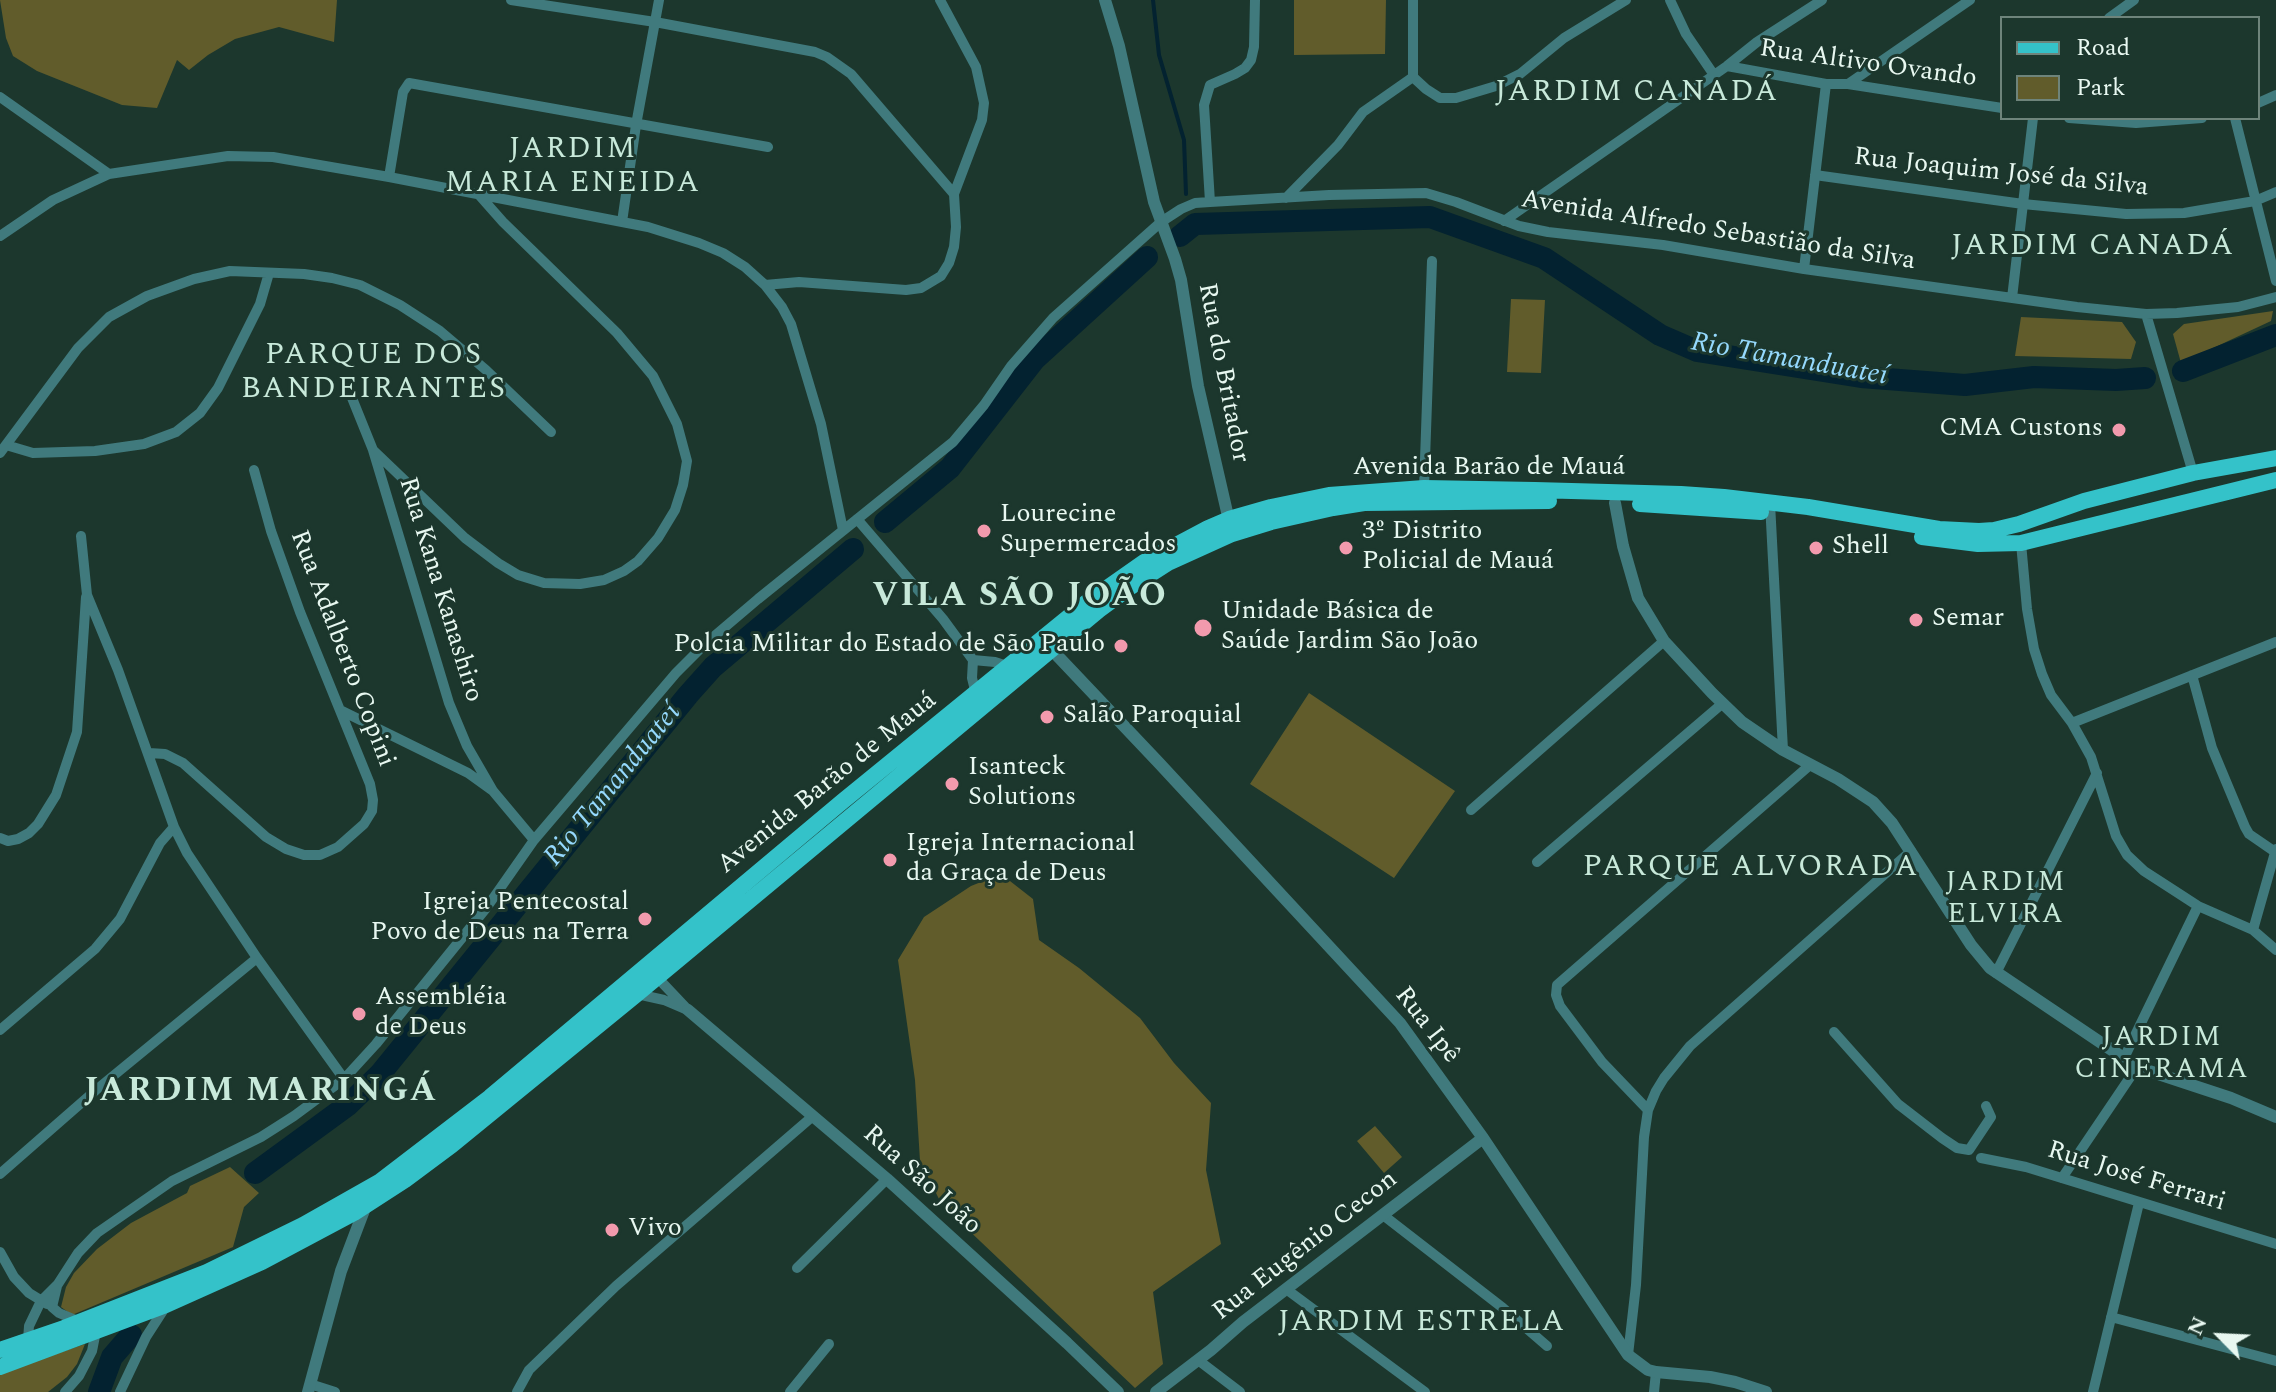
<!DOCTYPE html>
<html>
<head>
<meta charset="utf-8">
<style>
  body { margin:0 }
  #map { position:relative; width:2276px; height:1392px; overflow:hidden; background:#1c372d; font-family:Spectral,serif }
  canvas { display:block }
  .legend { position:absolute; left:2000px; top:16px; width:260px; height:104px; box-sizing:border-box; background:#1c372d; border:2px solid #6e847b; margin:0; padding:10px 14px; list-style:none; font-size:24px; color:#e8f8f1 }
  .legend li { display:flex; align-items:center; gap:16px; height:40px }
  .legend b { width:40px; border:2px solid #6e847b }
  .north { position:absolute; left:2180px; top:1296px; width:80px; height:80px; -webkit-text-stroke:6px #1c372d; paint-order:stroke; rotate:294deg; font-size:22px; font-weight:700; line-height:32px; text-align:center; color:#e8f8f1 }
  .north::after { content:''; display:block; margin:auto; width:28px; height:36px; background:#e8f8f1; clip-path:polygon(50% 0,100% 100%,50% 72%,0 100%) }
</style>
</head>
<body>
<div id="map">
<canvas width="2276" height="1392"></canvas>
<ul class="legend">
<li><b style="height:10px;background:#34c2c9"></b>Road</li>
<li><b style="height:22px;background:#615c2b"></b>Park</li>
</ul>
<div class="north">N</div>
</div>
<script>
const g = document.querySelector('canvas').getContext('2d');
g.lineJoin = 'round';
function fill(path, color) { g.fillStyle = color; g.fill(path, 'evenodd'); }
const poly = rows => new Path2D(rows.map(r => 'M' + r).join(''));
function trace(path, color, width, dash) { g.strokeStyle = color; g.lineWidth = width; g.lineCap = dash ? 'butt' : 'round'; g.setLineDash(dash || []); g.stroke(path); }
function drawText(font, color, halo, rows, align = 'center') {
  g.font = font + ' Spectral,serif'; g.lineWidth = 6; g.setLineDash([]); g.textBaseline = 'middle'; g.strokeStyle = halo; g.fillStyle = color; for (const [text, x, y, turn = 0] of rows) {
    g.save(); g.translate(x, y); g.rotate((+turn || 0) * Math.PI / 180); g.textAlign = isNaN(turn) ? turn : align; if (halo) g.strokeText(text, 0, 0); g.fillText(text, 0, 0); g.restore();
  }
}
fill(poly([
  [0,0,337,0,334,42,279,27,235,39,208,55,189,70,177,60,157,108,122,105,37,71,13,56,6,38],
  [1294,0,1386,0,1385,54,1294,55],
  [1511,299,1545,300,1541,373,1507,372],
  [2273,311,2271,321,2181,363,2173,334,2184,324],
  [2021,317,2122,322,2136,342,2131,359,2015,356],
  [1309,693,1455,791,1394,878,1250,784],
  [1001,874,1033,899,1039,940,1079,968,1140,1018,1174,1063,1211,1103,1206,1170,1221,1244,1153,1292,1163,1364,1135,1388,942,1205,920,1161,915,1080,898,960,924,917,971,886],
  [1375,1126,1402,1157,1384,1173,1357,1141],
  [230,1167,259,1193,244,1207,233,1247,72,1315,61,1307,66,1287,74,1273,97,1249,131,1223,187,1193,190,1186],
  [85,1344,77,1364,67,1377,48,1392,0,1392,0,1373]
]), '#615c2b');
trace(poly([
  [1153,0,1159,55,1184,140,1186,194]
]), '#032230', 4);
trace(poly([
  [1180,236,1195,224,1430,217,1544,258,1660,335,1697,351,1861,377,1965,385,2034,377,2116,380,2145,378],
  [2183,371,2276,335],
  [885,522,950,468,1035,359,1147,257],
  [255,1173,348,1105,380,1074,688,695,713,667,853,549],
  [99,1392,112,1357,131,1335]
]), '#032230', 22);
trace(poly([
  [511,0,655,22,815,52,827,57,851,74,954,194],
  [1413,0,1413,77],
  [1670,0,1686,34,1714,75],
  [2109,18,2134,0],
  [1727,66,1826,84,1848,84,2002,108],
  [1413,77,1426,89,1440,98,1456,98,1496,86,1520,74,1564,38,1626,0],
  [1848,84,1970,0],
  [0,97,109,174],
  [2258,103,2276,95],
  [2069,118,2136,123,2202,118],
  [2235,118,2276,281],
  [1815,175,2023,204,2126,214,2184,213,2255,201,2276,192],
  [389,177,403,92,409,83,768,147],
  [1286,198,1338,145,1363,112,1413,77],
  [1210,202,1204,105,1210,85,1235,74,1245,68,1251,60,1254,47,1255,0],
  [1504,221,1727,66,1757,42,1822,0],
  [622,222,636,125,659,0],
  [0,236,53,200,109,174,228,156,273,157,389,177,648,227,699,243,723,253,745,267,765,285,782,307,791,324,821,424,843,530],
  [1804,269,1826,84],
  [765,285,799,282,906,290,921,288,941,276,949,263,954,247,956,227,954,194,982,120,984,103,976,67,940,0],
  [2012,298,2033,118],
  [2146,314,2193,473],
  [352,398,373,450,449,703,467,746,493,791],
  [6,445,33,453,95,451,144,444,176,432,200,413,218,388,260,304,269,273],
  [373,450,465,538,498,563,518,575,544,583,580,584,604,580,624,571,638,561,658,538,675,510,683,485,687,461,677,424,653,376,617,333,503,222,480,196],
  [0,453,78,348,109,317,147,296,194,279,230,271,304,274,332,278,360,285,400,305,440,331,486,370,551,432],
  [1424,488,1432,261],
  [1770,503,1783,750],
  [857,519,943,619,973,660,972,678,976,694],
  [81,536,87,595,118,670,174,827,187,853,257,958,344,1079],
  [2021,543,2027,609,2034,649,2042,674,2051,695,2072,723,2091,757,2116,836,2127,855,2144,871,2178,893,2198,906,2253,930,2276,950],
  [973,660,995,662,1007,666],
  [2192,675,2212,748,2245,827,2249,834,2275,852],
  [340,710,468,773,493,791,534,840],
  [2072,723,2276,642],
  [149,753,165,754,183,763,266,837,286,849,304,855,320,855,338,847,364,824,372,811,373,800,370,784,300,612,271,531,254,470],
  [1471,810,1664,641],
  [0,838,8,841,18,839,29,833,38,824,56,795,77,732,86,597],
  [1537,862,1723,703],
  [2253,930,2276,849],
  [1996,973,2097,773],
  [654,974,688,1010],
  [637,994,664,1000,685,1009],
  [0,1030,95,949,120,919,160,843,174,827],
  [1834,1032,1898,1104,1942,1138,1957,1148,1969,1150,1991,1117,1986,1106],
  [2124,1058,2198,906],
  [1648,1110,1602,1062,1560,1006,1556,995,1557,985,1810,765],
  [1981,1158,2026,1167,2276,1244],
  [0,1174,96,1090,257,958],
  [2062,1178,2137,1067],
  [1383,1215,1503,1308,1547,1346],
  [0,1252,14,1277,29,1293,47,1304],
  [797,1268,887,1179],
  [57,1286,52,1307,59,1313,78,1321],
  [1286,1289,1425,1392],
  [2111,1317,2276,1361],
  [28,1340,29,1326,41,1301,58,1284,78,1253,97,1233,172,1181,261,1137,294,1116,344,1079,376,1044,487,907,534,840,676,673,705,644,758,599,953,442,984,405,1011,366,1053,318,1161,222,1181,209,1195,203,1210,202,1329,195,1426,193,1456,202,1519,226,1548,232,1663,245,1804,269,2077,307,2146,314,2177,313,2238,307,2276,297],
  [1628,1355,1636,1285,1644,1137,1648,1110,1656,1091,1664,1078,1690,1046,1911,851],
  [1198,1360,1240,1392],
  [310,1384,335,1392],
  [65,1392,79,1376,92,1351,96,1331,93,1327],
  [120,1392,146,1337,166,1306],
  [517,1392,529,1370,616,1286,813,1116],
  [790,1392,829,1344],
  [1654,1392,1656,1372],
  [2093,1392,2139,1203]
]), '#407a7d', 10);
trace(poly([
  [1105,0,1119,46,1154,202,1175,259,1181,280,1198,386,1230,525],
  [1615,503,1623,546,1638,598,1664,641,1712,693,1742,722,1783,750,1838,779,1873,802,1892,823,1971,945,1990,968,2137,1067,2231,1098,2276,1117],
  [1051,649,1159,763,1400,1023,1483,1138,1628,1355,1648,1370,1656,1372,1710,1377,1735,1382,1766,1392],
  [688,1010,887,1179,1067,1343,1118,1392],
  [308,1392,341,1271,366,1205],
  [1156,1392,1211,1350,1243,1322,1483,1138]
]), '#407a7d', 12);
trace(poly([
  [1640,504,1761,512],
  [1922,537,1978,544,2021,543,2276,480],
  [0,1350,64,1328,207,1272,303,1225,379,1182,490,1097,843,801,1087,602,1144,562,1208,528,1229,519,1271,507,1329,495,1424,488,1535,490,1681,494,1724,497,1808,507,1939,529,1979,531,1994,530,2019,524,2084,501,2193,473,2276,458],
  [0,1367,166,1305,262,1262,354,1213,405,1180,452,1145,637,994,1099,610,1129,588,1168,563,1232,534,1271,522,1333,508,1364,503,1549,501]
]), '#34c2c9', 16);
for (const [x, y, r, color] of [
  [2119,430,8,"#f29aad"],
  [984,531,8,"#f29aad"],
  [1346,548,8,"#f29aad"],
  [1816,548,8,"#f29aad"],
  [1916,620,8,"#f29aad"],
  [1203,628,10,"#f29aad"],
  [1121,646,8,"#f29aad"],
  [1047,717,8,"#f29aad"],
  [952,784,8,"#f29aad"],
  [890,860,8,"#f29aad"],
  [645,919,8,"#f29aad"],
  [359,1014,8,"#f29aad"],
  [612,1230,8,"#f29aad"]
]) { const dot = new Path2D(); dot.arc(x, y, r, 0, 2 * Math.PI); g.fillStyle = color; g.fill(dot); trace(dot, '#1c372d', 3); }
drawText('26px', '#e8f8f1', '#1c372d', [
  ["Rua Altivo Ovando",1868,65,8],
  ["Rua Joaquim José da Silva",2001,174,6],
  ["Avenida Alfredo Sebastião da Silva",1718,232,9],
  ["Rua do Britador",1222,373,79],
  ["Avenida Barão de Mauá",1489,469],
  ["Rua Kana Kanashiro",439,590,73],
  ["Rua Adalberto Copini",341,649,69],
  ["Avenida Barão de Mauá",828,784,-39],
  ["Rua Ipê",1426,1026,52],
  ["Rua José Ferrari",2136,1178,17],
  ["Rua São João",921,1181,42],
  ["Rua Eugênio Cecon",1306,1247,-38]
]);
drawText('26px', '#e8f8f1', '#1c372d', [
  ["CMA Custons",2103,430,"right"],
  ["Lourecine",1000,516],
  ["Supermercados",1000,546],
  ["3º Distrito",1362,533],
  ["Policial de Mauá",1362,563],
  ["Shell",1832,548],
  ["Unidade Básica de",1221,613],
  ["Saúde Jardim São João",1221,643],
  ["Semar",1932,620],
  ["Polcia Militar do Estado de São Paulo",1105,646,"right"],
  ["Salão Paroquial",1063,717],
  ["Isanteck",968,769],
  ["Solutions",968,799],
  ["Igreja Internacional",906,845],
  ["da Graça de Deus",906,875],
  ["Igreja Pentecostal",629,904,"right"],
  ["Povo de Deus na Terra",629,934,"right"],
  ["Assembléia",375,999],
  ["de Deus",375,1029],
  ["Vivo",628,1230]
], 'left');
drawText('italic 28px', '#95d9fd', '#1c372d', [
  ["Rio Tamanduateí",1789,361,10],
  ["Rio Tamanduateí",614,786,-51]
]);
g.letterSpacing = '2px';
drawText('28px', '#c8e9da', '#1c372d', [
  ["JARDIM",2006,885],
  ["ELVIRA",2006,917],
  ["JARDIM",2162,1040],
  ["CINERAMA",2162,1072]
]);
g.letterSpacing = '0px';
g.letterSpacing = '2px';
drawText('30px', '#c8e9da', '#1c372d', [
  ["JARDIM CANADÁ",1637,94],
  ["JARDIM",573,151],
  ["MARIA ENEIDA",573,185],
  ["JARDIM CANADÁ",2093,248],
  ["PARQUE DOS",374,357],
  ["BANDEIRANTES",374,391],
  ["PARQUE ALVORADA",1751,869],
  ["JARDIM ESTRELA",1422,1324]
]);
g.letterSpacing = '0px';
g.letterSpacing = '2px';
drawText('bold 34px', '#c8e9da', '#1c372d', [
  ["VILA SÃO JOÃO",1020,598],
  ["JARDIM MARINGÁ",261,1093]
]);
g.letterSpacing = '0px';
</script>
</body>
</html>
